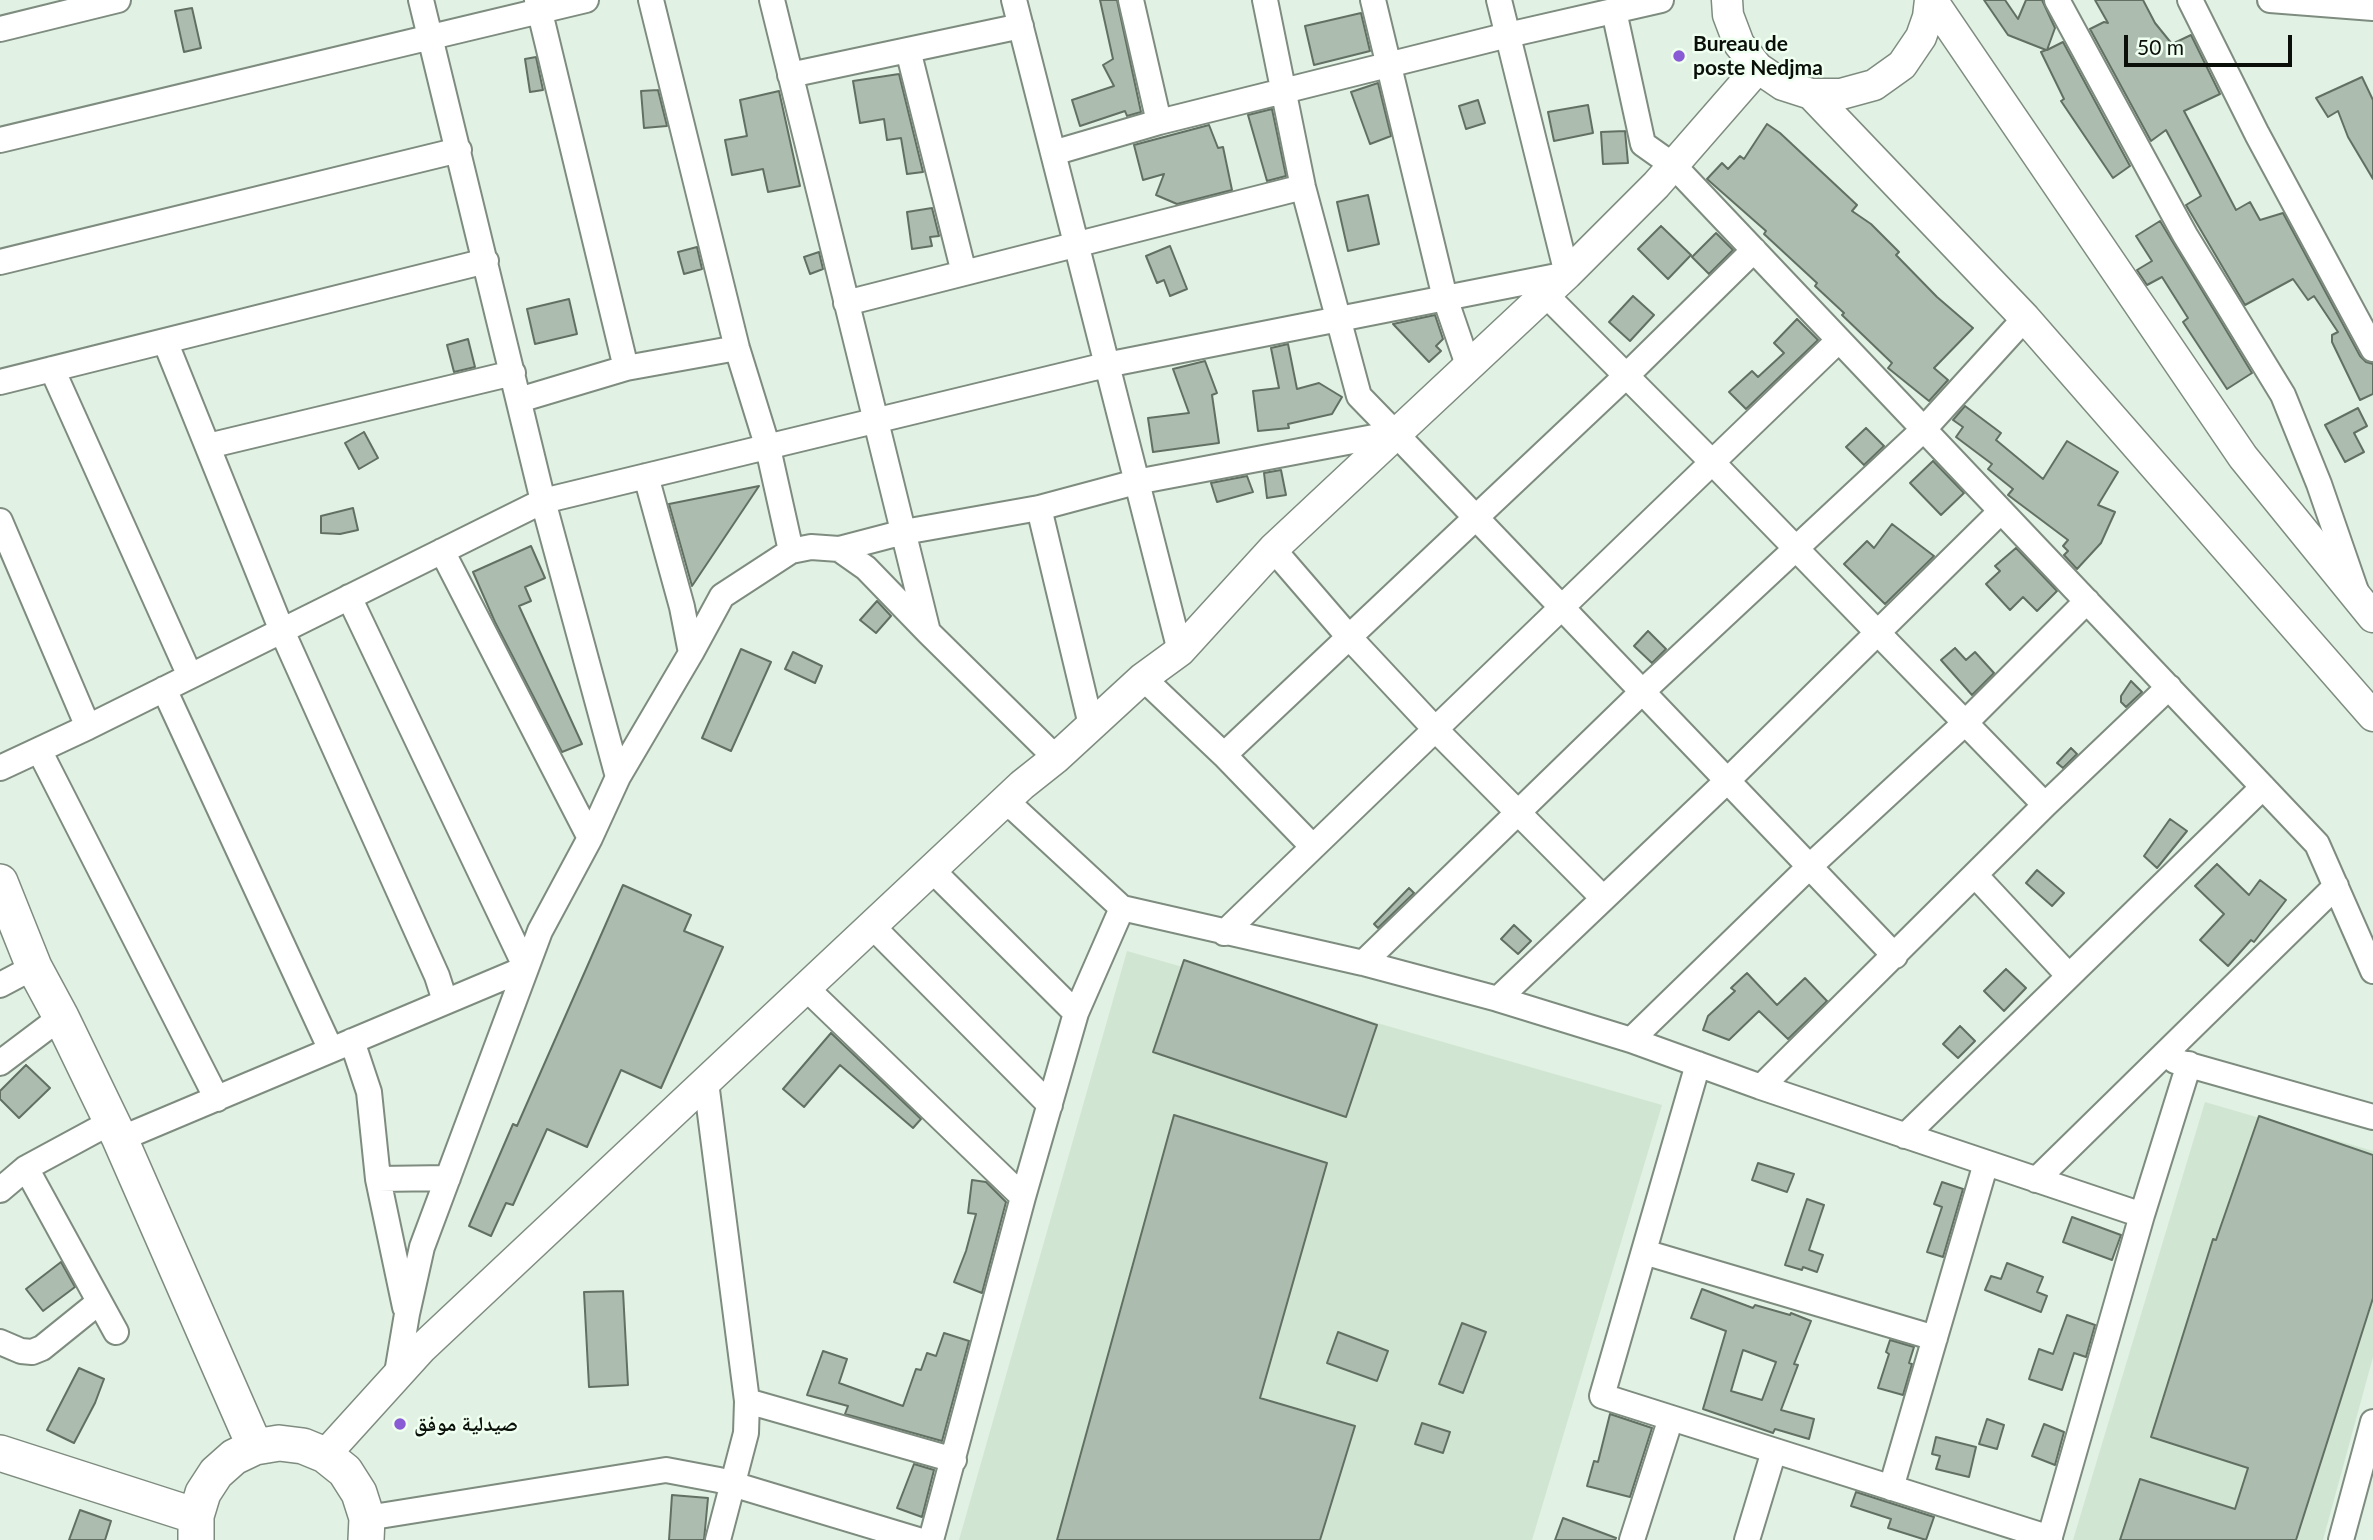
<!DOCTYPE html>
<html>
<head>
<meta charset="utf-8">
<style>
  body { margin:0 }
  #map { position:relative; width:2373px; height:1540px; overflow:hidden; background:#e1f1e3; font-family:Lato,sans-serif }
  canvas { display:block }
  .scale { position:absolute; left:2124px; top:35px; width:168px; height:32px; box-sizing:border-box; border:4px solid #0a0f0a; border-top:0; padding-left:9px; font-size:21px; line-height:24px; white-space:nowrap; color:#0a0f0a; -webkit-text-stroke:5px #effff0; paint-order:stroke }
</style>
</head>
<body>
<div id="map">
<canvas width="2373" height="1540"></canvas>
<div class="scale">50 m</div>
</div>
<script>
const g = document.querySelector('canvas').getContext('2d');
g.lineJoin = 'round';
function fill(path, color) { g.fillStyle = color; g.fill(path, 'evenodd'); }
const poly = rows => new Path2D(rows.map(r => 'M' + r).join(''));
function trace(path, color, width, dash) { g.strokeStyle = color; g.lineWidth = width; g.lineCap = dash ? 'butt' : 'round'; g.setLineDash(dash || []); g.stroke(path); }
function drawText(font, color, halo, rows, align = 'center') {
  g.font = font + ' Lato,"Noto Naskh Arabic",sans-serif'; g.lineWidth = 5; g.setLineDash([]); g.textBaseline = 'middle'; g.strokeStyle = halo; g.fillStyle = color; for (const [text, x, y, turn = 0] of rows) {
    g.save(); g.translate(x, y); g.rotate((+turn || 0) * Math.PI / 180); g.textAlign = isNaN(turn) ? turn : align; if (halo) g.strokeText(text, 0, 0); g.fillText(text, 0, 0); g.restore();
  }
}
fill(poly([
  [1127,951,1662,1105,1532,1540,959,1540],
  [2205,1102,2373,1151,2373,1357,2323,1540,2073,1540]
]), '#d0e6d2');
const building = poly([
  [1100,0,1117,0,1141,112,1127,116,1125,111,1080,126,1072,100,1114,86,1103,65,1113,59,1100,0],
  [1984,0,2005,0,2018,19,2026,0,2042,0,2055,28,2047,50,2063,42,2130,166,2113,178,2061,101,2064,99,2041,52,2046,50,2008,35,1984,0],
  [2095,0,2143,0,2155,23,2172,44,2191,35,2220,94,2184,111,2236,210,2250,202,2260,220,2283,213,2360,356,2366,362,2373,364,2373,394,2360,400,2332,342,2332,335,2338,332,2314,296,2308,300,2293,279,2245,305,2186,205,2201,196,2166,130,2151,141,2090,29,2104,22,2108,23,2095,0],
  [192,8,201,48,184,52,175,11,192,8],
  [1361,13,1370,51,1314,65,1305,26,1361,13],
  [536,57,543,90,530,92,525,59,536,57],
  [899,74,923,172,907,174,901,138,887,140,884,119,860,123,853,81,899,74],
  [2362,77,2373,100,2373,179,2348,137,2338,111,2328,117,2316,98,2362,77],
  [1378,83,1391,136,1370,144,1351,92,1378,83],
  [658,90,667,126,644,128,641,91,658,90],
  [779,91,800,186,768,192,763,169,732,175,725,140,747,136,740,100,779,91],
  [1478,100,1485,123,1466,129,1459,106,1478,100],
  [1588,105,1593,133,1554,141,1548,112,1588,105],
  [1272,109,1286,176,1267,181,1248,115,1272,109],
  [1767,124,1780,133,1857,205,1852,211,1871,224,1899,252,1896,255,1937,297,1973,328,1934,368,1948,380,1929,401,1888,368,1892,363,1842,315,1844,313,1815,286,1817,283,1764,234,1766,231,1707,179,1722,163,1728,169,1740,156,1744,159,1767,124],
  [1209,125,1218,148,1223,147,1232,190,1177,204,1156,195,1164,174,1143,180,1134,145,1209,125],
  [1625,131,1628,163,1603,164,1601,132,1625,131],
  [1368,195,1379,244,1348,251,1337,202,1368,195],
  [932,208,939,236,930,237,932,246,912,249,907,212,932,208],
  [2160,221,2252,373,2227,389,2183,322,2188,318,2162,277,2147,285,2137,270,2152,261,2136,236,2160,221],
  [1661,226,1691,255,1668,279,1638,249,1661,226],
  [1716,233,1733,250,1709,274,1692,257,1716,233],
  [1170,246,1187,289,1170,296,1164,280,1157,283,1146,256,1170,246],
  [697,247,702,269,684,274,678,252,697,247],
  [819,252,823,269,810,274,804,257,819,252],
  [1633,296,1654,315,1630,341,1609,322,1633,296],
  [569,299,577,334,535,344,527,309,569,299],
  [1435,315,1443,339,1436,346,1441,351,1429,362,1393,324,1435,315],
  [1797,319,1818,340,1746,409,1729,392,1752,371,1758,377,1784,353,1774,343,1797,319],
  [468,339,475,367,454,372,447,345,468,339],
  [1288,344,1297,389,1319,383,1342,397,1332,414,1288,424,1289,428,1258,431,1253,391,1279,388,1271,348,1288,344],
  [1205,361,1217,393,1212,395,1219,443,1153,452,1148,418,1189,413,1173,369,1205,361],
  [1965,406,2001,433,1996,440,2043,479,2067,441,2118,472,2098,505,2115,512,2101,543,2077,569,2064,555,2068,551,2063,546,2068,540,2008,495,2013,489,1988,469,1992,464,1956,437,1963,427,1953,420,1965,406],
  [2358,408,2367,426,2354,433,2364,452,2345,462,2325,425,2358,408],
  [1866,428,1884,446,1864,465,1846,447,1866,428],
  [364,432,378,458,359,469,345,443,364,432],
  [1933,461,1964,493,1941,515,1910,483,1933,461],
  [1281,470,1286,495,1267,498,1264,473,1281,470],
  [1247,476,1253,492,1217,502,1211,483,1247,476],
  [759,486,692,586,669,504,759,486],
  [353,508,358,530,340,534,321,533,321,516,353,508],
  [1892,524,1934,556,1885,604,1844,564,1867,541,1874,548,1892,524],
  [531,546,545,578,525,587,531,601,519,606,582,744,562,752,495,622,473,572,531,546],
  [2016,548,2057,591,2037,611,2023,597,2010,610,1986,584,2000,571,1995,566,2016,548],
  [877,601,891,616,876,633,860,620,877,601],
  [1648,631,1666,649,1652,663,1634,646,1648,631],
  [1955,648,1966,660,1975,652,1994,673,1972,695,1941,660,1955,648],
  [741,649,771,662,731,751,702,738,741,649],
  [793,652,822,666,815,683,785,669,793,652],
  [2131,681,2142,692,2126,707,2121,702,2121,696,2131,681],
  [2071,748,2077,754,2063,768,2057,763,2071,748],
  [2170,819,2187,831,2157,868,2144,856,2170,819],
  [2217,864,2249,895,2260,880,2286,900,2254,942,2251,940,2228,966,2200,940,2224,914,2195,886,2217,864],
  [2037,870,2064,893,2052,906,2026,883,2037,870],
  [623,885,691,915,684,931,723,947,661,1088,621,1070,587,1147,547,1129,513,1205,506,1203,491,1236,469,1226,513,1124,517,1126,623,885],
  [1409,888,1414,893,1378,928,1374,924,1409,888],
  [1514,925,1531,941,1518,954,1501,939,1514,925],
  [1184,960,1377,1025,1346,1117,1153,1052,1184,960],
  [2006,969,2026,988,2004,1011,1984,991,2006,969],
  [1747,973,1777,1005,1805,978,1827,1001,1788,1039,1759,1011,1729,1040,1703,1030,1708,1016,1735,991,1731,988,1747,973],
  [1960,1026,1975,1041,1958,1058,1943,1044,1960,1026],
  [831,1033,921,1119,913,1128,840,1065,804,1107,783,1089,831,1033],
  [26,1065,50,1088,19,1118,0,1099,0,1091,26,1065],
  [1174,1115,1327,1163,1260,1398,1355,1426,1320,1540,1057,1540,1174,1115],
  [2259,1116,2373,1155,2373,1298,2296,1540,2120,1540,2140,1479,2235,1509,2248,1468,2151,1437,2213,1239,2216,1240,2259,1116],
  [1758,1163,1794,1174,1787,1192,1752,1180,1758,1163],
  [972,1180,986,1182,1006,1202,982,1293,954,1282,966,1251,976,1214,968,1213,972,1180],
  [1942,1182,1963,1189,1943,1257,1927,1252,1942,1207,1934,1204,1942,1182],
  [1807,1199,1824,1205,1809,1250,1823,1255,1817,1272,1803,1267,1802,1270,1785,1265,1807,1199],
  [2072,1217,2121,1235,2112,1260,2063,1242,2072,1217],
  [61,1262,75,1287,43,1311,26,1289,61,1262],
  [2007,1263,2043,1277,2037,1292,2047,1296,2041,1312,1985,1290,1991,1276,2001,1279,2007,1263],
  [1702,1289,1753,1308,1755,1305,1790,1315,1791,1313,1811,1321,1794,1364,1798,1365,1781,1410,1814,1419,1809,1439,1775,1429,1773,1433,1703,1409,1726,1331,1691,1318,1702,1289],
  [1743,1350,1776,1362,1762,1400,1731,1391,1743,1350],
  [623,1291,628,1385,589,1387,584,1292,623,1291],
  [2067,1315,2095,1325,2086,1357,2074,1353,2062,1390,2029,1379,2039,1349,2053,1354,2067,1315],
  [1462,1323,1486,1332,1463,1393,1439,1384,1462,1323],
  [1338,1332,1388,1351,1377,1381,1327,1363,1338,1332],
  [944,1333,969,1341,942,1441,845,1414,848,1406,807,1395,823,1351,847,1359,839,1383,903,1406,916,1369,921,1370,927,1353,936,1356,944,1333],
  [1890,1340,1914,1347,1909,1363,1912,1364,1903,1395,1878,1388,1889,1354,1886,1352,1890,1340],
  [79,1368,104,1379,95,1403,74,1443,47,1430,79,1368],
  [1610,1414,1652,1428,1630,1497,1587,1486,1594,1461,1598,1462,1610,1414],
  [1987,1419,2004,1425,1997,1449,1979,1444,1987,1419],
  [1422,1423,1450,1432,1443,1453,1415,1444,1422,1423],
  [2044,1424,2064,1432,2055,1465,2032,1456,2044,1424],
  [1936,1437,1976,1447,1969,1477,1936,1469,1940,1456,1932,1454,1936,1437],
  [914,1464,934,1470,922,1517,897,1508,914,1464],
  [1856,1492,1934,1517,1926,1540,1888,1528,1891,1519,1851,1506,1856,1492],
  [672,1495,708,1498,704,1540,669,1540,672,1495],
  [80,1510,111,1521,105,1540,69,1540,80,1510],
  [1563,1518,1616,1538,1615,1540,1555,1540,1563,1518]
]);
fill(building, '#acbcae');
trace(building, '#627064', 2);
const minor = poly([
  [421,0,543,501,618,777],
  [537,0,626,368],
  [651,0,737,348,768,448,791,551],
  [772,0,928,632,1056,758],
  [1014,0,1180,651],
  [1131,0,1159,122],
  [1265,0,1303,187,1359,396,1395,433],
  [1373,0,1445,298,1468,365],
  [2057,0,2185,235,2283,395,2319,484,2356,591],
  [2190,0,2257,134,2373,349],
  [2270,0,2373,8],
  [1614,11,1643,144,1674,166,2317,844,2373,971],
  [0,29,118,0],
  [908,50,964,273],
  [790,75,1021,26],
  [0,140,586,0],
  [1053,153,1159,122,1508,35,1661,0],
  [0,262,459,150],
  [1544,293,1712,462,2045,805],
  [846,303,1303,187],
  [165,341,282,631,437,976,445,1001],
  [52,369,190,676],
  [0,382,486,261],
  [519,400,626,368,737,348],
  [208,446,513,373],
  [646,476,682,607,691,653],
  [1039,508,1091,725],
  [0,521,88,727],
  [839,549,904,532,1039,508,1136,482,1395,433,1895,956],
  [1273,549,1349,637,1435,729,1603,898],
  [442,551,590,838],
  [1143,678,1224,755,1313,847],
  [164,689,331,1050],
  [39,750,217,1099],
  [1224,755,1627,375,1754,250],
  [0,768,88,727,543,501,1106,365,1567,274,1499,0],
  [932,870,1076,1013],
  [1975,875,2069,976],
  [1122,908,1363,963,1498,999,1631,1040,1761,1087,2142,1215],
  [872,926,1050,1105],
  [1224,933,1839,340],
  [1363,963,1642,692,1924,429,2025,318],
  [0,985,34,967],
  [806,988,1023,1197],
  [1498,999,1727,781,2001,511],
  [1631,1040,1809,867,1965,723,2087,601],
  [352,1041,369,1092,378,1179,405,1307],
  [2175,1061,2373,1117],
  [0,1063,61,1017],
  [1698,1064,1602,1396,2050,1538],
  [706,1082,747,1401,746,1433,718,1540],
  [1761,1087,2045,805,2169,687],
  [1905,1136,2263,787],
  [120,1139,526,968,349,597],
  [26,1168,116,1332],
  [378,1179,448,1178],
  [2036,1180,2336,886],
  [0,1190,26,1168,111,1122],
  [1644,1252,1935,1338],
  [0,1342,21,1351,32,1352,42,1348,99,1302],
  [396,1379,407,1314,422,1247,540,931,590,838,618,777,691,653,722,596,791,551,811,547,839,549,866,568,928,632],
  [747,1401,954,1460],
  [1891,1488,1986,1163],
  [367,1518,666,1470,719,1480,918,1540],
  [931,1540,1023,1197,1076,1013,1122,908,1016,810,1003,803],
  [1632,1540,1671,1418],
  [1747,1540,1774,1451],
  [2049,1540,2142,1215,2189,1064],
  [2341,1540,2373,1422]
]);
const tertiary = poly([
  [1727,0,1728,15,1739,44,1758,68,1783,85,1811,94,1841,94,1874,85,1902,65,1921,37,1928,17,1930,0],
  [1932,0,2243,457,2373,617],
  [1811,94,2025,318,2373,716],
  [325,1455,422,1348,1022,785,1056,758,1143,678,1180,651,1273,549,1567,274,1656,185,1758,68]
]);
const secondary = poly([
  [0,882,34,967,61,1017,120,1139,255,1447],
  [0,1453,196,1516],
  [196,1540,196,1516,203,1493,216,1473,234,1457,255,1447,279,1443,303,1446,325,1455,345,1471,359,1493,367,1518,366,1540]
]);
trace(minor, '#7e8c7f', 28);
trace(tertiary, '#7e8c7f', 33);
trace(secondary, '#7e8c7f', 38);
trace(minor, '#fff', 24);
trace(tertiary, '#fff', 30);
trace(secondary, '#fff', 35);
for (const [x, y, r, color] of [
  [1679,56,7,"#895bd4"],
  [400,1424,7,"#895bd4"]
]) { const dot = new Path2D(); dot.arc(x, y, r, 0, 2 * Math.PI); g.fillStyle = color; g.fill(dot); trace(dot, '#effff0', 2.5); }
drawText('bold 21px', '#0a0f0a', '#effff0', [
  ["Bureau de",1693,44],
  ["poste Nedjma",1693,68],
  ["صيدلية موفق",414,1424]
], 'left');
</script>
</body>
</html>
